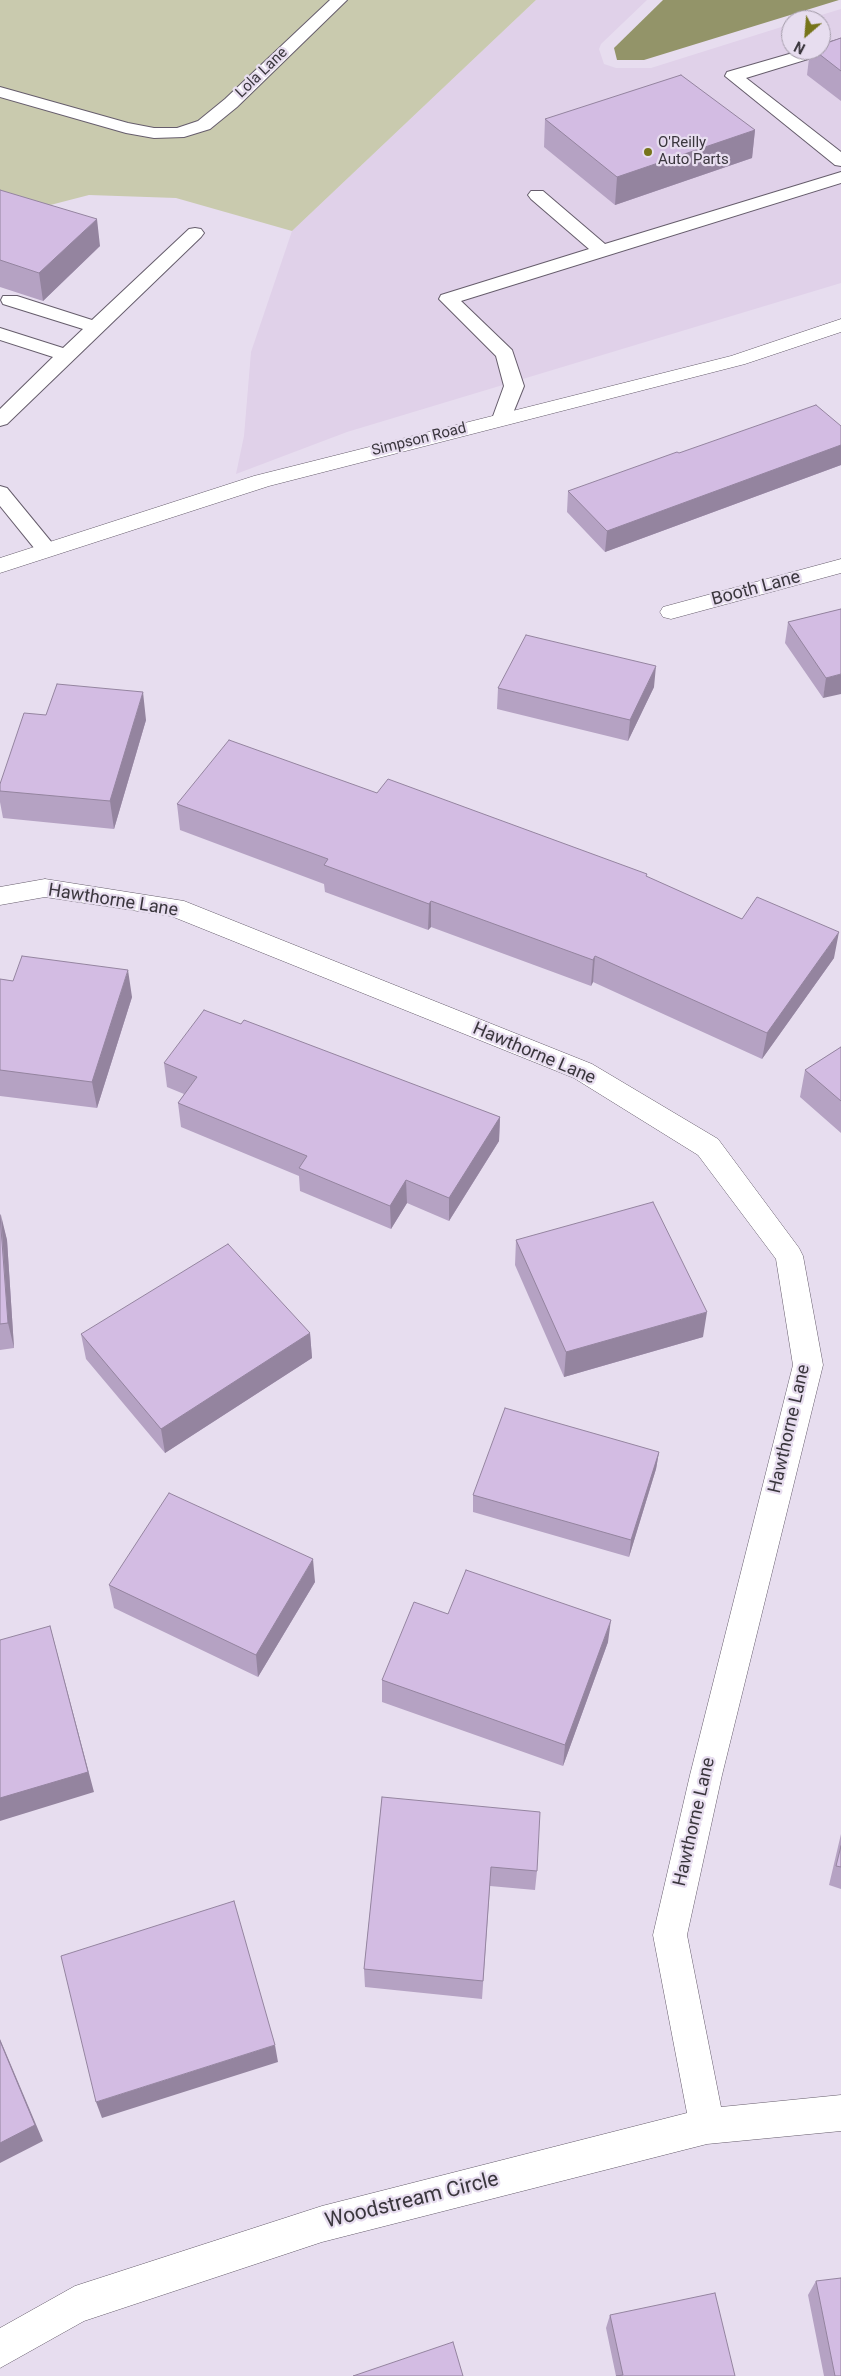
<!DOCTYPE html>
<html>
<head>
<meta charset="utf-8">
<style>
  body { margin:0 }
  #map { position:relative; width:841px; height:2376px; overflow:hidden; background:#e7ddef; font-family:Roboto,sans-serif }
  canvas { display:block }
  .north { position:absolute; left:781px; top:10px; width:50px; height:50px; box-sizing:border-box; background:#e7ddef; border:1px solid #a29aa8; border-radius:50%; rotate:207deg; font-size:14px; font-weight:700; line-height:20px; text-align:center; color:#3a363d }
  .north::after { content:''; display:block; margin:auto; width:18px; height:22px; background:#76741a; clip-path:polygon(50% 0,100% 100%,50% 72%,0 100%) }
</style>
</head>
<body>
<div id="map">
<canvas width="841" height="2376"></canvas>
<div class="north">N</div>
</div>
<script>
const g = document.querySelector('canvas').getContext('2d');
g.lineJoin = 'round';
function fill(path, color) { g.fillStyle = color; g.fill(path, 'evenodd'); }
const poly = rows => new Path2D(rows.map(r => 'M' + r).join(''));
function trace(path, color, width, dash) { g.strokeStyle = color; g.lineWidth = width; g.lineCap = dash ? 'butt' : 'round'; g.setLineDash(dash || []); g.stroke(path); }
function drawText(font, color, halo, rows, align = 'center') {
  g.font = font + ' Roboto,sans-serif'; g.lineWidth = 4.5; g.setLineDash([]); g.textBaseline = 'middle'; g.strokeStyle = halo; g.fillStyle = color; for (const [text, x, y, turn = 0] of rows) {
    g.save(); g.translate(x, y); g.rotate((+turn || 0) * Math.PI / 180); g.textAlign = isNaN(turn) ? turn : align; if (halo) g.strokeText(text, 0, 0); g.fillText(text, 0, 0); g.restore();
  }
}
fill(poly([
  [536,0,647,0,601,44,599,49,604,64,616,68,651,68,791,24,791,50,821,50,821,20,805,20,841,9,841,283,347,432,236,474,244,436,251,352,292,231]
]), '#e0d1e9');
fill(poly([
  [0,0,536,0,292,231,176,198,89,195,0,218]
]), '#c9caae');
fill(poly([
  [663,0,839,0,644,60,617,60,614,48]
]), '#939469');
const lane = poly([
  [330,0,347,0,237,107,210,129,184,137,154,138,126,133,0,97,0,87,128,123,154,128,177,128,198,121,225,99,330,0],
  [841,39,841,49,746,78,841,152,841,166,835,165,725,76,727,72,803,50,821,50,821,45,841,39],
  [841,172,841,183,461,301,512,350,524,386,509,423,495,423,492,419,504,386,496,356,439,299,441,295,589,249,531,199,528,195,531,191,543,191,605,244,841,172],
  [195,228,201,229,204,233,201,237,7,424,0,426,0,409,53,357,0,340,0,328,63,348,83,329,3,304,1,300,3,296,17,296,92,320,189,229,195,228],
  [0,486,7,488,53,544,56,549,53,554,46,556,39,554,0,506,0,486]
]);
const street = poly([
  [841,559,841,573,671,619,663,617,660,612,663,607,841,559],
  [45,879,184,901,592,1064,718,1139,799,1248,803,1256,823,1365,722,1775,687,1935,721,2107,841,2095,841,2131,707,2144,322,2242,84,2321,0,2368,0,2328,75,2286,322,2206,687,2113,653,1935,690,1775,793,1365,776,1259,698,1155,574,1078,171,916,45,897,0,905,0,887,45,879]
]);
const secondary = poly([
  [841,319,841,332,745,364,269,486,0,573,0,558,254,476,731,356,841,319]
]);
trace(lane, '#665d6c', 2);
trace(street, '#665d6c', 1);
trace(secondary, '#665d6c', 1);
fill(lane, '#fff');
fill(street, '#fff');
fill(secondary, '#fff');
fill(poly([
  [841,38,841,101,807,75,810,50,821,50],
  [545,119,755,130,752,158,615,205,544,147],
  [0,190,100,246,43,301,0,287],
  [841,426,841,465,605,552,567,512,568,491],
  [841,609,823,698,785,643,788,622],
  [654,687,628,741,497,709,498,688],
  [46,715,146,720,114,829,3,818,0,802,0,784],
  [377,793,647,877,742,919,834,958,762,1059,593,982,591,986,431,927,428,930,325,892,324,884,180,830,177,804],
  [0,979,132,997,97,1108,0,1096],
  [241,1024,500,1117,499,1141,449,1221,407,1203,391,1229,300,1191,299,1176,181,1127,178,1103,184,1094,167,1087,164,1063],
  [841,1047,841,1133,800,1097,805,1070],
  [0,1215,7,1240,14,1348,0,1350],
  [516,1240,703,1337,564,1377,515,1265],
  [310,1333,312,1358,165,1453,86,1359,81,1334],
  [659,1452,656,1469,629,1557,473,1512,473,1495],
  [315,1582,258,1677,114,1608,109,1585],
  [448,1614,608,1642,563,1766,382,1702,382,1680],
  [382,1797,537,1871,535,1890,490,1886,482,1999,365,1987,364,1969],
  [841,1834,841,1889,829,1885],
  [816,2281,841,2376,824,2376,808,2295],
  [610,2315,735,2376,616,2376,606,2328]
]), '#b5a2c3');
fill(poly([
  [755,130,752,158,615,205,617,177],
  [97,219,100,246,43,301,39,273],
  [841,445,841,465,605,552,607,531],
  [656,666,654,687,628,741,630,720],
  [841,674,841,694,823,698,826,678],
  [143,692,146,720,114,829,110,801],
  [431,901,431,927,428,930,429,904],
  [839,932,834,958,762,1059,767,1033],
  [595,956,593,982,591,986,593,960],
  [128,970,132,997,97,1108,92,1082],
  [500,1117,499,1141,449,1221,449,1198],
  [406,1180,407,1203,391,1229,390,1206],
  [1,1215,7,1240,14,1348,8,1323],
  [707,1312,703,1337,564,1377,566,1352],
  [310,1333,312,1358,165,1453,161,1429],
  [659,1452,656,1469,629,1557,631,1540],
  [313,1559,315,1582,258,1677,256,1655],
  [611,1620,608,1642,563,1766,565,1745],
  [50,1626,94,1792,0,1821,0,1798],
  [0,2039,43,2141,0,2163],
  [275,2045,278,2062,102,2118,96,2102]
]), '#94849f');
const building = poly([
  [841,38,841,71,814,50,821,50,821,45,841,38],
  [681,75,755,130,617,177,545,119,681,75],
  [0,190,97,219,39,273,0,260,0,190],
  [816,405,841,426,841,445,607,531,568,491,677,452,679,453,816,405],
  [841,609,841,674,826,678,788,622,841,609],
  [526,635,656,666,630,720,498,688,526,635],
  [57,684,143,692,110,801,0,791,0,784,24,713,46,715,57,684],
  [229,740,377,793,388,779,647,874,646,876,742,919,757,897,839,932,767,1033,595,956,593,960,431,901,429,904,324,865,328,859,177,804,229,740],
  [22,956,128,970,92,1082,0,1070,0,979,13,981,22,956],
  [204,1010,241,1024,244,1020,500,1117,449,1198,406,1180,390,1206,299,1168,307,1156,178,1103,197,1077,164,1063,204,1010],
  [841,1047,841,1101,805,1070,841,1047],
  [653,1202,707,1312,566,1352,516,1240,653,1202],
  [0,1215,8,1323,0,1324,0,1215],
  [228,1244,310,1333,161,1429,81,1334,228,1244],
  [505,1408,659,1452,631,1540,473,1495,505,1408],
  [169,1493,313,1559,256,1655,109,1585,169,1493],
  [466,1570,611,1620,565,1745,382,1680,414,1602,448,1614,466,1570],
  [50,1626,88,1772,0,1798,0,1640,50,1626],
  [382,1797,540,1812,537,1871,491,1867,483,1981,364,1969,382,1797],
  [841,1846,841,1867,836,1866,841,1846],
  [234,1901,275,2045,96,2102,61,1956,234,1901],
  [0,2041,35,2125,0,2143,0,2041],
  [841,2278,841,2376,835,2376,816,2281,841,2278],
  [715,2293,735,2376,616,2376,623,2375,610,2315,715,2293],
  [453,2342,463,2376,353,2376,453,2342]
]);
fill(building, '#d3bce3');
trace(building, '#94849f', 1);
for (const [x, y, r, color] of [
  [648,152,5,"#76741a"]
]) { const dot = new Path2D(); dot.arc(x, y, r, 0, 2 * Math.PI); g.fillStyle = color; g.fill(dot); trace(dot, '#e7ddef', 2); }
drawText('15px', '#3a363d', '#e7ddef', [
  ["Lola Lane",262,73,-44],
  ["Simpson Road",419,440,-14]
]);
drawText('15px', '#3a363d', '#e7ddef', [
  ["O'Reilly",658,143],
  ["Auto Parts",658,160]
], 'left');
drawText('18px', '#3a363d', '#e7ddef', [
  ["Booth Lane",756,589,-15],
  ["Hawthorne Lane",113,901,9],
  ["Hawthorne Lane",534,1054,23],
  ["Hawthorne Lane",790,1429,-77],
  ["Hawthorne Lane",695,1822,-77]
]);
drawText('21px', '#3a363d', '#e7ddef', [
  ["Woodstream Circle",412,2201,-14]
]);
</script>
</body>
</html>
